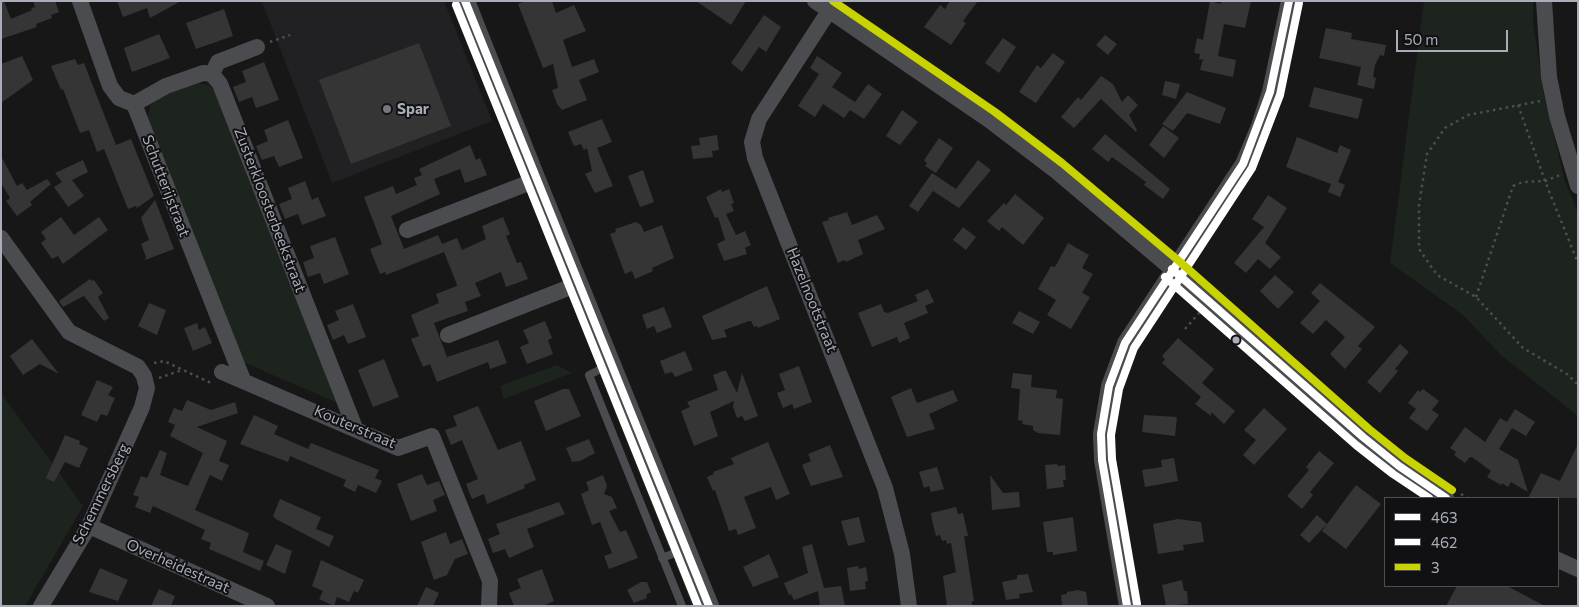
<!DOCTYPE html>
<html>
<head>
<meta charset="utf-8">
<style>
  body { margin:0 }
  #map { position:relative; width:1579px; height:607px; overflow:hidden; background:#171717; font-family:Commissioner,sans-serif }
  canvas { display:block }
  .frame { position:absolute; inset:0; border:2px solid #a8adb8; pointer-events:none }
  .legend { position:absolute; left:1384px; top:497px; width:175px; height:90px; box-sizing:border-box; background:#111113; border:1px solid #4d4f55; margin:0; padding:6px 9px; list-style:none; font-size:15px; color:#a8adb8 }
  .legend li { display:flex; align-items:center; gap:10px; height:25px }
  .legend b { width:25px; border:1px solid #4d4f55 }
  .scale { position:absolute; left:1396px; top:30px; width:112px; height:22px; box-sizing:border-box; border:2px solid #a8adb8; border-top:0; padding-left:6px; font-size:15px; line-height:18px; white-space:nowrap; color:#a8adb8; -webkit-text-stroke:4px #111113; paint-order:stroke }
</style>
</head>
<body>
<div id="map">
<canvas width="1579" height="607"></canvas>
<div class="frame"></div>
<ul class="legend">
<li><b style="height:6px;background:#fff"></b>463</li>
<li><b style="height:6px;background:#fff"></b>462</li>
<li><b style="height:6px;background:#c8d300"></b>3</li>
</ul>
<div class="scale">50 m</div>
</div>
<script>
const g = document.querySelector('canvas').getContext('2d');
g.lineJoin = 'round';
function fill(path, color) { g.fillStyle = color; g.fill(path, 'evenodd'); }
const poly = rows => new Path2D(rows.map(r => 'M' + r).join(''));
function trace(path, color, width, dash) { g.strokeStyle = color; g.lineWidth = width; g.lineCap = dash ? 'butt' : 'round'; g.setLineDash(dash || []); g.stroke(path); }
function drawText(font, color, halo, rows, align = 'center') {
  g.font = font + ' Commissioner,sans-serif'; g.lineWidth = 4; g.setLineDash([]); g.textBaseline = 'middle'; g.strokeStyle = halo; g.fillStyle = color; for (const [text, x, y, turn = 0] of rows) {
    g.save(); g.translate(x, y); g.rotate((+turn || 0) * Math.PI / 180); g.textAlign = isNaN(turn) ? turn : align; if (halo) g.strokeText(text, 0, 0); g.fillText(text, 0, 0); g.restore();
  }
}
fill(poly([
  [265,1,444,1,492,121,332,183,262,2]
]), '#212123');
fill(poly([
  [1424,1,1533,1,1533,23,1544,95,1565,182,1578,213,1578,416,1501,355,1463,315,1390,263],
  [197,83,209,85,219,96,340,404,243,362,148,117,150,106,158,97],
  [557,365,572,373,504,399,500,386],
  [606,375,673,544,668,546,602,380],
  [1,393,83,506,25,606,1,606],
  [679,558,698,606,692,606,674,560]
]), '#1d241e');
fill(poly([
  [1,1,4,1,11,19,32,10,31,8,35,7,33,1,55,1,59,12,51,15,52,18,36,24,37,27,1,39],
  [117,1,181,1,150,18,147,8,123,17],
  [525,1,552,1,556,13,574,5,586,31,563,40,572,67,594,59,599,72,579,80,587,100,562,110,557,104,552,90,558,88,553,64,543,68,518,4],
  [696,1,746,1,731,25],
  [950,1,978,1,963,21,966,23,951,45,924,27,940,5,945,9],
  [1210,1,1221,4,1221,1,1251,1,1245,28,1224,24,1218,56,1236,60,1233,77,1200,70,1203,59,1199,60,1200,54,1194,53,1197,38,1203,40],
  [224,9,233,36,196,49,186,23],
  [764,15,781,27,766,52,759,47,742,72,731,63],
  [1326,28,1352,33,1351,39,1386,45,1384,56,1380,55,1375,65,1373,77,1376,78,1374,89,1357,85,1361,67,1319,58],
  [159,34,170,58,132,72,124,48],
  [1105,35,1117,44,1108,55,1096,45],
  [1003,38,1016,47,999,73,985,63],
  [419,43,451,126,351,164,319,80],
  [1053,53,1065,62,1036,103,1019,92,1037,65,1041,68],
  [22,56,33,80,1,103,1,64],
  [817,56,842,73,832,87,855,102,868,84,882,94,864,119,850,110,844,118,823,104,815,117,798,106,819,74,810,68],
  [75,59,78,65,84,63,116,145,131,139,154,196,137,208,136,206,128,209,104,149,97,152,89,130,80,133,63,89,61,90,51,66],
  [264,62,279,100,256,108,252,97,239,102,233,87,246,82,242,71],
  [1101,76,1113,84,1122,102,1128,95,1138,105,1129,115,1137,130,1136,132,1101,99,1074,128,1061,117,1078,97,1081,100],
  [1165,81,1180,84,1176,99,1162,95],
  [1314,87,1363,99,1358,119,1309,107],
  [1187,92,1226,108,1220,124,1187,113,1173,131,1162,124],
  [902,110,918,122,900,145,886,136],
  [602,119,612,142,597,148,613,186,595,193,585,174,592,171,587,148,584,150,581,144,574,146,568,132],
  [288,120,303,158,279,167,274,156,262,160,256,146,268,141,264,130],
  [1163,126,1179,138,1164,158,1149,145],
  [1105,134,1170,189,1163,199,1144,185,1146,182,1112,157,1108,162,1092,149],
  [717,135,719,150,712,151,713,157,693,159,691,146,700,145,699,138],
  [1297,137,1337,153,1340,145,1351,150,1338,182,1345,185,1340,197,1328,192,1331,184,1286,167],
  [939,138,953,148,936,173,925,166,927,163,924,160],
  [470,145,476,160,480,158,487,175,465,183,460,169,434,179,440,194,391,216,404,249,438,235,442,244,457,238,462,250,486,239,482,226,503,217,510,234,506,236,517,263,521,262,528,279,506,287,501,272,475,283,481,296,465,302,468,311,434,323,447,357,498,340,507,363,490,369,488,362,437,382,430,364,423,367,411,339,419,336,411,315,439,303,436,294,457,286,456,282,444,252,386,275,385,272,380,274,370,249,382,244,364,197,393,186,396,194,417,185,414,178,422,175,419,169],
  [1,156,17,186,22,183,27,190,47,179,51,184,30,202,32,205,17,216,6,201,10,198,1,183],
  [83,160,88,172,72,180,84,196,68,207,54,187,62,182,55,173],
  [978,160,991,170,959,208,933,191,918,212,909,206,932,173,956,189],
  [643,170,654,202,640,207,628,176],
  [305,181,312,200,318,197,326,216,302,225,298,214,285,219,279,204,292,199,288,188],
  [721,189,722,192,729,189,734,203,731,204,734,211,726,214,736,235,745,231,751,245,745,248,747,254,724,261,717,244,725,240,718,217,715,218,706,197],
  [1015,194,1044,218,1023,245,1002,227,999,231,987,221,1004,203,1006,205],
  [1268,195,1287,208,1265,243,1281,257,1270,269,1258,259,1246,273,1234,263,1264,227,1252,219],
  [155,200,174,249,145,260,146,257,141,244,149,240,141,218],
  [847,212,852,225,877,215,885,229,858,240,863,254,846,262,844,260,838,263,822,222,829,220,828,218],
  [61,217,74,235,99,217,108,230,63,264,58,256,52,259,41,243,46,239,41,232],
  [636,222,641,225,644,232,662,225,674,258,652,268,653,271,635,279,632,271,625,274,610,234,616,232,615,229],
  [963,227,976,237,966,250,953,240],
  [335,237,349,274,324,284,320,273,308,277,303,262,314,258,310,246],
  [1068,243,1089,255,1082,268,1093,274,1082,293,1090,297,1071,329,1047,315,1056,300,1038,289,1051,266,1055,267],
  [1275,275,1294,292,1278,309,1260,291],
  [90,279,92,281,94,280,103,293,98,297,109,318,104,321,84,296,63,307,59,301],
  [1320,283,1375,327,1358,346,1362,349,1345,369,1330,354,1345,337,1326,320,1313,334,1300,323,1320,301,1311,293],
  [767,286,780,319,758,328,757,326,754,327,751,321,749,321,724,330,727,337,712,340,702,316],
  [928,289,934,302,925,306,928,313,904,323,910,338,899,343,897,337,872,347,858,313,881,304,884,312,888,313,918,301,915,295],
  [149,303,166,310,157,335,138,326],
  [353,304,366,337,348,344,344,335,333,340,327,325,339,320,335,311],
  [664,307,672,327,657,333,654,326,647,329,642,315],
  [1019,311,1040,322,1033,334,1012,323],
  [545,321,552,338,548,340,553,354,527,364,520,347,529,343,523,330],
  [197,323,199,330,205,327,212,343,193,351,184,328],
  [1178,338,1214,369,1202,383,1235,411,1224,424,1211,412,1211,416,1195,404,1201,397,1162,363,1165,359,1162,356],
  [32,339,59,374,40,364,23,375,10,356],
  [1400,344,1409,352,1395,369,1398,371,1380,393,1367,382],
  [685,351,693,370,675,377,672,372,665,374,660,361],
  [384,359,399,397,373,407,358,370],
  [799,366,812,402,794,409,792,404,783,408,777,393,785,390,779,374],
  [723,371,726,371,737,393,742,373,758,416,745,421,742,416,737,418,733,407,734,401,710,412,718,436,694,446,681,411,690,407,687,402,718,390,713,375],
  [1013,373,1032,375,1031,387,1057,390,1056,398,1063,399,1060,435,1038,433,1033,430,1033,426,1022,424,1023,421,1018,420,1020,389,1011,388],
  [97,380,113,387,108,395,115,398,107,416,101,414,97,422,81,415],
  [911,388,917,403,953,390,958,401,929,414,935,429,907,437,891,397],
  [563,389,569,389,581,416,546,431,534,401],
  [1423,389,1439,401,1432,410,1439,415,1427,431,1409,418,1416,409,1408,403,1418,390,1420,392],
  [187,400,211,410,235,402,238,413,197,427,227,441,219,461,229,465,222,481,210,475,195,510,249,533,243,552,264,561,260,571,209,549,211,543,201,539,205,530,153,506,150,513,135,507,139,497,133,495,141,476,147,478,160,450,167,453,160,475,188,486,203,453,170,436,175,425,168,422,174,408,182,411],
  [478,406,498,450,521,441,536,480,524,485,525,488,487,504,484,494,472,499,466,484,478,479,474,470,462,440,451,445,445,430,457,426,453,416],
  [1264,408,1287,429,1254,465,1243,455,1256,440,1244,430],
  [1515,409,1535,422,1526,436,1512,428,1499,449,1518,460,1528,492,1511,482,1508,487,1502,483,1501,485,1487,477,1491,471,1472,457,1470,457,1465,463,1454,455,1456,452,1450,448,1465,427,1485,442,1500,418,1507,422],
  [254,415,278,426,274,434,308,449,311,443,379,470,375,478,382,481,376,493,358,485,355,492,343,486,346,480,290,456,288,462,240,444],
  [1144,415,1177,417,1175,436,1142,432],
  [65,435,80,441,79,444,88,448,79,468,65,462,54,482,46,478],
  [589,439,595,453,580,461,572,462,566,448],
  [768,442,790,494,776,500,771,487,744,497,756,528,738,535,736,529,729,531,715,490,713,491,707,477,714,474,713,472,734,464,731,458],
  [1578,444,1578,498,1528,498,1541,473,1560,481],
  [830,445,843,477,811,486,802,465,811,461,808,454],
  [1319,451,1334,463,1310,492,1313,495,1302,509,1287,496,1309,470,1306,467],
  [1174,458,1178,481,1145,487,1142,470,1162,467,1161,460],
  [1057,464,1058,466,1065,465,1066,480,1063,480,1064,487,1047,489,1045,465],
  [937,467,944,489,931,492,929,486,924,488,919,472],
  [422,474,427,485,439,481,445,495,433,500,437,511,411,521,397,484],
  [603,475,607,486,604,494,612,497,617,508,609,511,620,532,626,530,638,558,609,569,604,556,612,553,608,543,600,522,592,525,581,494,589,490,586,482],
  [990,475,1003,493,1019,492,1020,507,992,510],
  [1356,485,1381,504,1346,549,1322,531],
  [280,499,321,517,316,529,334,536,329,547,276,519,273,516],
  [559,502,565,514,527,529,534,547,509,558,505,549,493,553,488,539,500,534,496,524],
  [956,507,958,514,963,513,968,536,964,536,974,601,972,601,972,606,947,606,943,576,956,572,951,543,947,544,946,540,942,541,940,535,936,536,932,520,931,513],
  [1317,515,1327,524,1309,543,1300,535],
  [859,517,865,542,848,546,841,521],
  [1073,517,1077,551,1053,555,1053,552,1047,552,1043,522],
  [1178,519,1201,522,1204,542,1183,545,1184,550,1158,554,1153,524],
  [446,532,450,544,462,539,468,554,455,559,447,575,434,580,421,542],
  [276,544,292,551,285,574,266,565],
  [812,544,824,588,841,586,845,606,820,606,818,591,794,600,791,594,789,595,784,583,808,573,802,547],
  [769,554,779,577,753,587,743,567],
  [321,560,364,580,358,593,354,591,349,602,337,597,334,606,319,599,323,591,312,586],
  [858,566,859,569,866,567,868,581,865,582,866,589,850,591,847,568],
  [100,568,128,580,118,601,89,592],
  [542,569,554,601,543,606,514,606,509,593,521,588,517,579],
  [1028,574,1033,592,1019,594,1020,598,1006,600,1002,582,1017,579,1017,575],
  [1182,580,1184,591,1187,591,1188,604,1166,606,1162,585],
  [641,582,647,582,651,592,646,595,647,598,634,603,627,590],
  [1457,586,1507,586,1545,606,1446,606],
  [426,587,439,593,433,606,417,606],
  [159,589,175,596,171,606,151,606],
  [1078,590,1086,592,1088,606,1062,606,1061,595,1067,594,1067,592]
]), '#353536');
trace(poly([
  [270,42,290,35],
  [1540,101,1468,115,1445,128,1427,154,1419,205,1419,249,1437,275,1476,297,1523,348,1567,374,1578,385],
  [1518,105,1545,181,1578,263],
  [1476,297,1513,186,1523,182,1545,181,1560,175],
  [1185,329,1199,313],
  [154,363,164,361,211,383],
  [159,378,182,370],
  [1461,494,1468,498]
]), '#4d4e52', 2.5, [2.5, 4]);
trace(poly([
  [611,364,589,375,682,606],
  [662,558,685,549]
]), '#4b4c50', 8);
trace(poly([
  [80,1,110,86,119,98,134,104,243,380],
  [815,1,989,120,1056,171,1172,269,1363,437,1399,466,1446,498],
  [1544,1,1549,77,1557,116,1578,186],
  [829,11,759,119,752,142,755,158,885,488,902,554,909,606],
  [212,74,218,62,257,47],
  [134,104,166,86,203,73,212,74,220,84,355,428],
  [407,230,536,180],
  [1,238,69,332,138,367,144,376,147,388,142,407,89,526,41,606],
  [448,335,578,284],
  [222,372,398,448,432,436,490,581,489,606],
  [89,526,267,606],
  [1558,560,1578,569],
  [1127,606,1102,460,1101,434,1109,386,1125,343,1243,164,1259,126,1270,92,1289,1]
]), '#4b4c50', 16);
trace(poly([
  [465,1,536,180,709,606]
]), '#4b4c50', 20);
trace(poly([
  [465,1,709,606],
  [1172,269,1363,437,1399,466,1446,498],
  [1127,606,1102,460,1101,434,1109,386,1125,343,1243,164,1270,92,1289,1]
]), '#fff', 8);
trace(poly([
  [456,5,698,606],
  [1165,277,1356,445,1393,474,1429,498],
  [1137,604,1112,459,1111,435,1119,389,1134,348,1252,168,1280,95,1299,3]
]), '#fff', 8);
trace(poly([
  [833,1,995,112,1062,163,1179,261,1369,429,1405,458,1452,490]
]), '#c8d300', 8);
for (const [x, y, r, color] of [
  [387,109,5,"#757880"],
  [1236,340,4.5,"#a8adb8"]
]) { const dot = new Path2D(); dot.arc(x, y, r, 0, 2 * Math.PI); g.fillStyle = color; g.fill(dot); trace(dot, '#111113', 2); }
drawText('bold 15px', '#a8adb8', '#111113', [
  ["Spar",397,109]
], 'left');
drawText('15px', '#a8adb8', '#111113', [
  ["Schutterijstraat",166,186,69],
  ["Zusterkloosterbeekstraat",270,210,69],
  ["Hazelnootstraat",812,300,68],
  ["Kouterstraat",355,427,23],
  ["Schemmersberg",101,494,-64],
  ["Overheidestraat",178,566,24]
]);
</script>
</body>
</html>
